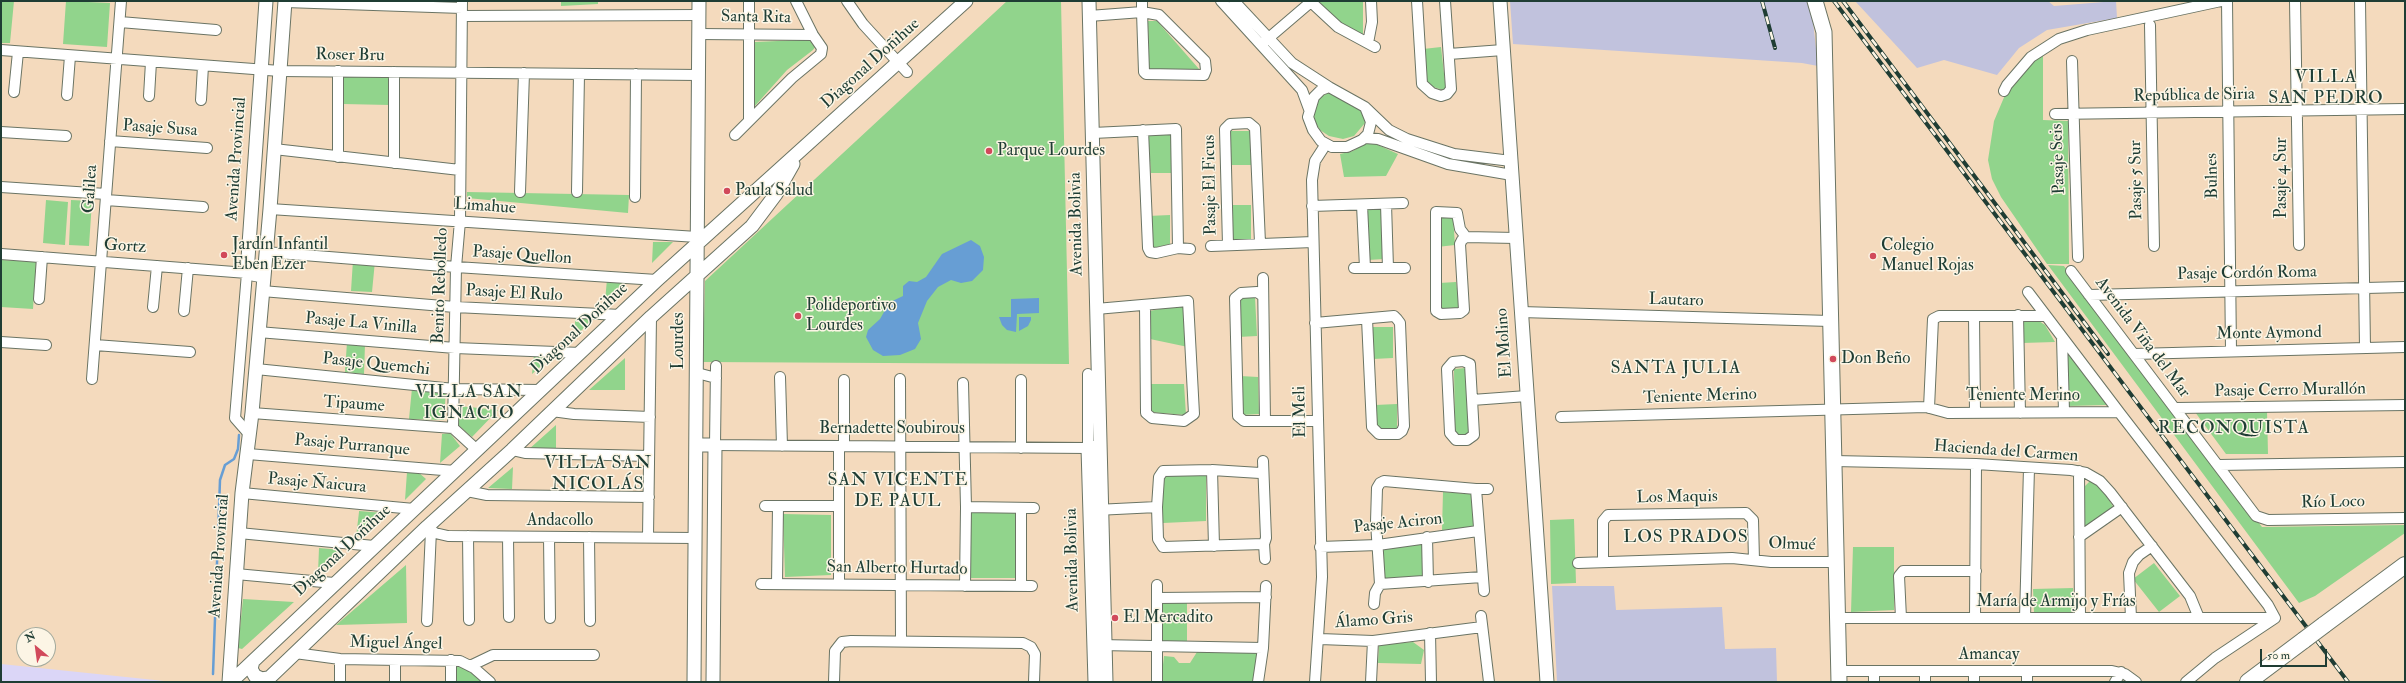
<!DOCTYPE html>
<html>
<head>
<meta charset="utf-8">
<style>
  body { margin:0 }
  #map { position:relative; width:2406px; height:683px; overflow:hidden; background:#f4dabd; font-family:"IM FELL Double Pica",serif }
  canvas { display:block }
  .frame { position:absolute; inset:0; border:2px solid #1f3d34; pointer-events:none }
  .north { position:absolute; left:16px; top:627px; width:40px; height:40px; box-sizing:border-box; background:#fcf5e5; border:1px solid #a4ab9e; border-radius:50%; rotate:331deg; font-size:11px; font-weight:700; line-height:16px; text-align:center; color:#1f3d34 }
  .north::after { content:''; display:block; margin:auto; width:14px; height:18px; background:#d1495b; clip-path:polygon(50% 0,100% 100%,50% 72%,0 100%) }
  .scale { position:absolute; left:2260px; top:649px; width:67px; height:18px; box-sizing:border-box; border:2px solid #1f3d34; border-top:0; padding-left:5px; font-size:12px; line-height:14px; white-space:nowrap; color:#1f3d34; -webkit-text-stroke:3px #fcf5e5; paint-order:stroke }
</style>
</head>
<body>
<div id="map">
<canvas width="2406" height="683"></canvas>
<div class="frame"></div>
<div class="north">N</div>
<div class="scale">50 m</div>
</div>
<script>
const g = document.querySelector('canvas').getContext('2d');
g.lineJoin = 'round';
function fill(path, color) { g.fillStyle = color; g.fill(path, 'evenodd'); }
const poly = rows => new Path2D(rows.map(r => 'M' + r).join(''));
function trace(path, color, width, dash) { g.strokeStyle = color; g.lineWidth = width; g.lineCap = dash ? 'butt' : 'round'; g.setLineDash(dash || []); g.stroke(path); }
function drawText(font, color, halo, rows, align = 'center') {
  g.font = font + ' "IM FELL Double Pica",serif'; g.lineWidth = 3; g.setLineDash([]); g.textBaseline = 'middle'; g.strokeStyle = halo; g.fillStyle = color; for (const [text, x, y, turn = 0] of rows) {
    g.save(); g.translate(x, y); g.rotate((+turn || 0) * Math.PI / 180); g.textAlign = isNaN(turn) ? turn : align; if (halo) g.strokeText(text, 0, 0); g.fillText(text, 0, 0); g.restore();
  }
}
fill(poly([
  [1,664,174,682,1,682]
]), '#dbd6f7');
fill(poly([
  [1510,1,1807,1,1813,22,1818,66,1802,63,1513,44],
  [1855,1,2048,1,2054,6,2116,1,2117,18,2047,30,2019,48,1997,75,1944,60,1917,68],
  [1552,586,1614,586,1616,610,1722,607,1725,649,1776,648,1777,682,1557,682]
]), '#c1c2dd');
fill(poly([
  [1,1,14,1,10,43,1,43],
  [66,1,110,3,107,47,63,44],
  [561,1,598,1,598,4,561,6],
  [1007,1,1061,1,1069,364,703,362,705,281],
  [1322,1,1363,1,1363,36,1339,26,1319,3],
  [1148,21,1157,21,1199,69,1198,73,1149,74],
  [800,40,809,40,815,47,813,50,787,70,754,107,755,42],
  [1441,47,1446,91,1424,84,1423,49],
  [2043,52,2043,120,2068,121,2069,264,2047,264,2001,197,1992,179,1988,160,1994,121,2008,88,2019,73],
  [341,76,390,76,390,105,343,104],
  [1329,92,1363,112,1365,123,1354,136,1343,139,1329,136,1320,130,1315,122,1313,110,1317,100],
  [1230,131,1252,131,1253,165,1231,165],
  [1171,134,1171,173,1151,173,1148,135],
  [1369,141,1398,154,1386,176,1344,177,1340,154,1353,151],
  [467,192,629,195,628,213,467,198],
  [46,200,68,202,65,245,43,243],
  [71,200,92,201,89,246,69,245],
  [1231,205,1251,205,1251,239,1233,239],
  [1382,209,1384,259,1368,260,1365,210],
  [1170,215,1170,244,1150,249,1148,216],
  [1436,215,1453,217,1455,245,1437,247],
  [653,242,673,242,652,263],
  [2,260,36,262,33,309,1,307],
  [353,260,375,261,372,292,351,291],
  [2048,265,2064,266,2262,527,2405,525,2405,533,2315,596,2299,603],
  [607,279,629,279,605,302],
  [1456,282,1460,308,1438,308,1439,283],
  [1255,297,1257,336,1238,337,1237,298],
  [1184,304,1188,347,1150,339,1150,311],
  [575,317,595,317,575,337],
  [2022,321,2039,321,2045,325,2055,342,2022,343],
  [1372,327,1393,327,1393,358,1373,359],
  [347,342,365,344,364,374,345,372],
  [2067,350,2107,405,2068,406],
  [534,354,555,354,532,374],
  [625,358,625,390,589,390],
  [1465,368,1469,436,1455,436,1454,369],
  [1240,376,1258,377,1259,414,1242,415],
  [1150,384,1184,384,1186,415,1149,412],
  [412,388,446,389,444,420,409,419],
  [1397,404,1397,431,1376,430,1375,405],
  [459,406,498,410,472,437,456,423],
  [2267,411,2268,454,2226,454,2195,412],
  [556,425,556,448,528,450],
  [450,433,460,446,440,463,442,434],
  [513,467,512,489,488,488],
  [407,472,418,472,426,479,405,500],
  [1206,474,1206,521,1163,523,1162,476],
  [2090,481,2102,489,2114,508,2085,529,2084,487],
  [1443,492,1471,494,1474,528,1442,530],
  [359,511,384,513,356,537,359,512],
  [969,511,1017,511,1018,578,968,578],
  [783,514,831,515,831,575,785,577],
  [1574,519,1576,583,1551,584,1550,520],
  [1424,543,1426,580,1383,584,1382,547],
  [1853,547,1894,547,1894,610,1851,612],
  [319,548,342,550,318,573],
  [2154,563,2180,596,2159,612,2133,579],
  [406,565,407,623,336,625],
  [2073,588,2074,612,2034,613,2033,589],
  [243,599,294,602,242,649,238,648],
  [1162,601,1187,602,1187,642,1163,641],
  [1413,642,1424,650,1421,664,1378,663,1379,645],
  [1197,652,1257,652,1253,682,1161,682,1164,656,1174,657,1179,663,1190,663],
  [456,666,466,669,483,682,455,682]
]), '#91d48c');
fill(poly([
  [971,240,980,246,984,257,983,270,972,281,961,283,951,280,938,287,927,301,918,323,921,339,915,349,900,355,883,356,873,350,866,337,868,330,880,319,884,312,884,305,903,296,903,286,909,281,917,282,926,277,942,254],
  [1039,298,1039,313,1017,314,1016,332,1007,330,1002,325,999,317,1011,317,1011,299],
  [1019,317,1031,317,1031,320,1028,326,1019,331]
]), '#679ed4');
trace(poly([
  [213,674,220,480,225,465,234,459,238,449,239,435]
]), '#679ed4', 2.5);
const minor = poly([
  [749,1,749,120],
  [847,1,863,24,907,72],
  [1221,1,1302,90,1309,109],
  [1234,1,1292,63,1329,87],
  [1417,1,1422,84,1432,93,1441,96,1447,94,1451,89,1445,1],
  [2227,1,2231,350],
  [2295,1,2299,245],
  [2360,1,2365,348],
  [285,2,462,8],
  [1311,2,1338,27,1375,47],
  [462,16,699,15],
  [1089,16,1142,12,1159,15,1205,61,1206,70,1204,75,1146,74,1144,72,1142,12,1142,1],
  [120,22,216,30],
  [2150,25,2154,246],
  [699,34,813,35],
  [1264,42,1312,1],
  [1368,43,1372,22,1371,1],
  [1,50,280,71,699,75],
  [1449,54,1503,50],
  [2072,61,2078,257],
  [338,71,338,157],
  [394,72,394,163],
  [2004,91,2007,85,2031,57,2059,39,2087,30,2221,1],
  [14,92,18,52],
  [67,95,70,56],
  [149,96,151,62],
  [201,100,203,66],
  [1365,107,1371,122,1368,134,1362,140,1347,147,1332,147,1321,141,1313,130,1308,117,1314,97,1321,90,1329,87,1365,107,1389,130,1407,139,1454,154,1511,161],
  [2055,114,2405,109],
  [1143,130,1148,248,1150,252,1156,253,1178,248,1190,249],
  [1,132,66,136],
  [1093,133,1176,129,1178,248],
  [735,135,792,78,821,54,822,48,813,35,796,1],
  [1365,138,1378,139,1448,164,1512,175],
  [110,141,207,148],
  [274,149,460,170],
  [1,187,106,194],
  [520,192,524,73],
  [577,192,579,74],
  [635,197,636,74],
  [106,200,203,207],
  [1386,204,1388,268],
  [1362,205,1365,268],
  [1312,206,1403,203],
  [270,209,697,237],
  [1466,237,1460,229,1457,213,1436,212,1436,311,1441,314,1460,313,1464,310,1460,244,1462,240,1466,237,1516,238],
  [1228,245,1225,129,1230,124,1249,123,1255,128,1260,243],
  [1211,246,1313,242],
  [265,252,456,267,657,280],
  [1,254,247,273,235,418,249,434],
  [1354,268,1405,268],
  [2071,271,2256,516,2268,520,2405,518],
  [1263,278,1265,421],
  [262,291,455,307,621,315],
  [2028,292,2119,412],
  [2089,295,2405,287],
  [1263,296,1257,292,1241,293,1235,298,1238,416,1244,421,1317,421],
  [39,299,42,257],
  [153,307,157,266],
  [1096,309,1188,301,1194,414,1184,421,1152,418,1146,413,1145,306],
  [184,311,188,268],
  [1521,312,1830,321],
  [2018,315,2020,413],
  [1974,316,1975,413],
  [1315,323,1394,316,1397,319,1400,323,1404,426,1402,431,1398,434,1379,434,1372,427,1367,319],
  [258,332,455,348,581,353],
  [2062,337,2064,412],
  [1,342,46,345],
  [95,345,190,352],
  [2134,354,2405,347],
  [1463,361,1470,364,1474,435,1467,440,1456,440,1450,433,1447,369,1453,362,1463,361],
  [716,366,715,445,1088,448,1088,374],
  [256,369,454,389,541,390],
  [697,373,716,378],
  [780,377,782,446],
  [92,379,121,1],
  [900,379,901,641],
  [963,383,966,507,965,586],
  [1472,400,1527,396],
  [1929,408,1933,319,1939,316,2046,316],
  [2176,408,2405,405],
  [552,411,574,414,650,417],
  [252,413,453,428],
  [1561,417,1926,407,1948,413,2119,412,2268,605,2275,618],
  [453,428,456,267,460,221,462,1],
  [453,428,477,450],
  [844,446,844,380],
  [1021,448,1021,380],
  [512,450,525,453,649,456],
  [248,454,455,471],
  [1263,461,1266,538,1264,544,1265,559],
  [1834,461,1976,464,2071,470,2086,473,2100,481,2110,492,2190,596,2199,618],
  [2219,465,2405,462],
  [1212,470,1214,546],
  [2079,471,2080,618],
  [1263,475,1260,473,1212,470,1163,471,1159,477,1157,507,1158,539,1163,547,1264,544],
  [1476,489,1484,591],
  [467,491,487,495,649,497],
  [242,493,414,509],
  [765,506,839,506],
  [966,507,1034,508],
  [1021,508,1021,586],
  [1096,510,1157,507],
  [427,527,435,533,448,536,695,538],
  [239,533,374,546],
  [468,536,469,620],
  [508,537,509,617],
  [549,537,550,618],
  [589,537,590,621],
  [648,537,651,317],
  [1427,537,1428,582],
  [2079,537,2122,507],
  [1320,547,1378,545,1478,531],
  [1603,562,1603,521,1608,515,1746,513,1753,520,1754,560],
  [1578,563,1732,558,1771,562,1837,562],
  [236,574,334,583],
  [761,584,1032,586],
  [777,584,778,506],
  [839,584,839,446],
  [1380,584,1482,577],
  [1157,585,1157,682],
  [1157,598,1266,597],
  [1374,604,1375,593,1380,584,1376,522,1377,488,1380,483,1384,481,1476,489,1488,489],
  [1481,616,1489,682],
  [1837,618,2275,618],
  [1901,618,1899,576,1903,571,1976,571],
  [1975,618,1976,464],
  [2025,618,2029,468],
  [2131,618,2129,573,2133,562,2139,555,2152,546],
  [427,621,431,530],
  [1430,633,1431,682],
  [1320,639,1373,641,1482,627],
  [1099,645,1263,648],
  [295,653,340,659,460,661,474,668,490,682],
  [395,660,395,682],
  [470,666,493,655,594,655],
  [1839,671,2112,671,2125,674,2136,682],
  [1874,671,1874,682],
  [1925,671,1925,682],
  [1974,671,1974,682],
  [340,682,340,659],
  [451,682,451,660],
  [834,682,835,651,842,642,851,641,1023,643,1031,647,1035,654,1034,682],
  [1258,682,1263,648,1266,586],
  [1315,682,1322,577,1312,180,1315,161,1326,144],
  [1371,682,1373,641],
  [2027,682,2027,671],
  [2115,682,2121,672],
  [2186,682,2215,658,2275,618]
]);
const tertiary = poly([
  [1089,1,1106,682],
  [1500,1,1547,682],
  [263,276,247,273,266,1],
  [696,445,715,445,713,682],
  [253,661,251,669,255,676,262,679,268,678],
  [229,682,242,493,252,413,270,209,285,1],
  [231,682,657,280,966,1],
  [265,682,427,527,512,450,651,317,752,226,776,194,793,164],
  [694,682,699,1],
  [1095,682,1088,448,1099,447]
]);
const secondary = poly([
  [1815,1,1824,32,1839,682]
]);
const primary = poly([
  [2324,625,2405,565],
  [2248,682,2304,640]
]);
trace(minor, '#6a7464', 12);
trace(tertiary, '#6a7464', 15);
trace(secondary, '#6a7464', 17);
trace(primary, '#6a7464', 18);
trace(minor, '#fff', 10);
trace(tertiary, '#fff', 13);
trace(secondary, '#fff', 15);
trace(primary, '#fff', 16);
const rail = poly([
  [1762,1,1775,48],
  [1834,1,2348,682],
  [1843,1,2108,354]
]);
trace(rail, '#1f3d34', 4);
trace(rail, '#fcf5e5', 2.5, [8]);
const primaryBridge = poly([
  [2304,640,2324,625]
]);
trace(primaryBridge, '#6a7464', 18, []);
trace(primaryBridge, '#fff', 16);
for (const [x, y, r, color] of [
  [989,151,4,"#d1495b"],
  [727,191,4,"#d1495b"],
  [224,255,4,"#d1495b"],
  [1873,256,4,"#d1495b"],
  [798,316,4,"#d1495b"],
  [1833,359,4,"#d1495b"],
  [1115,618,4,"#d1495b"]
]) { const dot = new Path2D(); dot.arc(x, y, r, 0, 2 * Math.PI); g.fillStyle = color; g.fill(dot); trace(dot, '#fcf5e5', 1.5); }
drawText('17px', '#1f3d34', '#fcf5e5', [
  ["Santa Rita",756,18,1],
  ["Roser Bru",350,56,1],
  ["Diagonal Doñihue",871,64,-42],
  ["República de Siria",2194,96,-1],
  ["Pasaje Susa",160,129,4],
  ["Avenida Provincial",237,159,-86],
  ["Pasaje Seis",2059,159,-92],
  ["Bulnes",2213,176,-91],
  ["Pasaje 4 Sur",2282,178,-90],
  ["Pasaje 5 Sur",2137,180,-91],
  ["Pasaje El Ficus",1211,185,-91],
  ["Galilea",91,189,-86],
  ["Limahue",485,207,4],
  ["Avenida Bolivia",1077,224,-91],
  ["Gortz",125,247,4],
  ["Pasaje Quellon",522,256,4],
  ["Pasaje Cordón Roma",2247,274,-1],
  ["Benito Rebolledo",441,286,-88],
  ["Pasaje El Rulo",514,294,3],
  ["Lautaro",1676,301,2],
  ["Pasaje La Vinilla",361,324,5],
  ["Diagonal Doñihue",580,329,-43],
  ["Monte Aymond",2269,334,-1],
  ["Avenida Viña del Mar",2142,338,53],
  ["Lourdes",679,341,-90],
  ["El Molino",1505,343,-94],
  ["Pasaje Quemchi",376,365,6],
  ["Pasaje Cerro Murallón",2290,391,-1],
  ["Teniente Merino",2023,396],
  ["Teniente Merino",1700,397,-2],
  ["Tipaume",354,405,4],
  ["El Meli",1301,412,-91],
  ["Bernadette Soubirous",892,429],
  ["Pasaje Purranque",352,446,5],
  ["Hacienda del Carmen",2006,452,4],
  ["Pasaje Ñaicura",317,484,5],
  ["Los Maquis",1677,498,-1],
  ["Río Loco",2333,503,-1],
  ["Andacollo",560,521],
  ["Pasaje Aciron",1398,524,-6],
  ["Olmué",1792,545,2],
  ["Diagonal Doñihue",343,551,-43],
  ["Avenida Provincial",220,556,-86],
  ["Avenida Bolivia",1073,560,-91],
  ["San Alberto Hurtado",897,569,1],
  ["María de Armijo y Frías",2056,602],
  ["Álamo Gris",1374,621,-4],
  ["Miguel Ángel",396,644,1],
  ["Amancay",1989,655]
]);
drawText('17px', '#1f3d34', '#fcf5e5', [
  ["Parque Lourdes",997,151],
  ["Paula Salud",735,191],
  ["Jardín Infantil",232,245],
  ["Eben Ezer",232,265],
  ["Colegio",1881,246],
  ["Manuel Rojas",1881,266],
  ["Polideportivo",806,306],
  ["Lourdes",806,326],
  ["Don Beño",1841,359],
  ["El Mercadito",1123,618]
], 'left');
g.letterSpacing = '1px';
drawText('18px', '#1f3d34', '#fcf5e5', [
  ["VILLA",2326,78],
  ["SAN PEDRO",2326,99],
  ["SANTA JULIA",1676,369],
  ["VILLA SAN",469,393],
  ["IGNACIO",469,414],
  ["RECONQUISTA",2234,429],
  ["VILLA SAN",598,464],
  ["NICOLÁS",598,485],
  ["SAN VICENTE",898,481],
  ["DE PAUL",898,502],
  ["LOS PRADOS",1686,538]
]);
g.letterSpacing = '0px';
</script>
</body>
</html>
